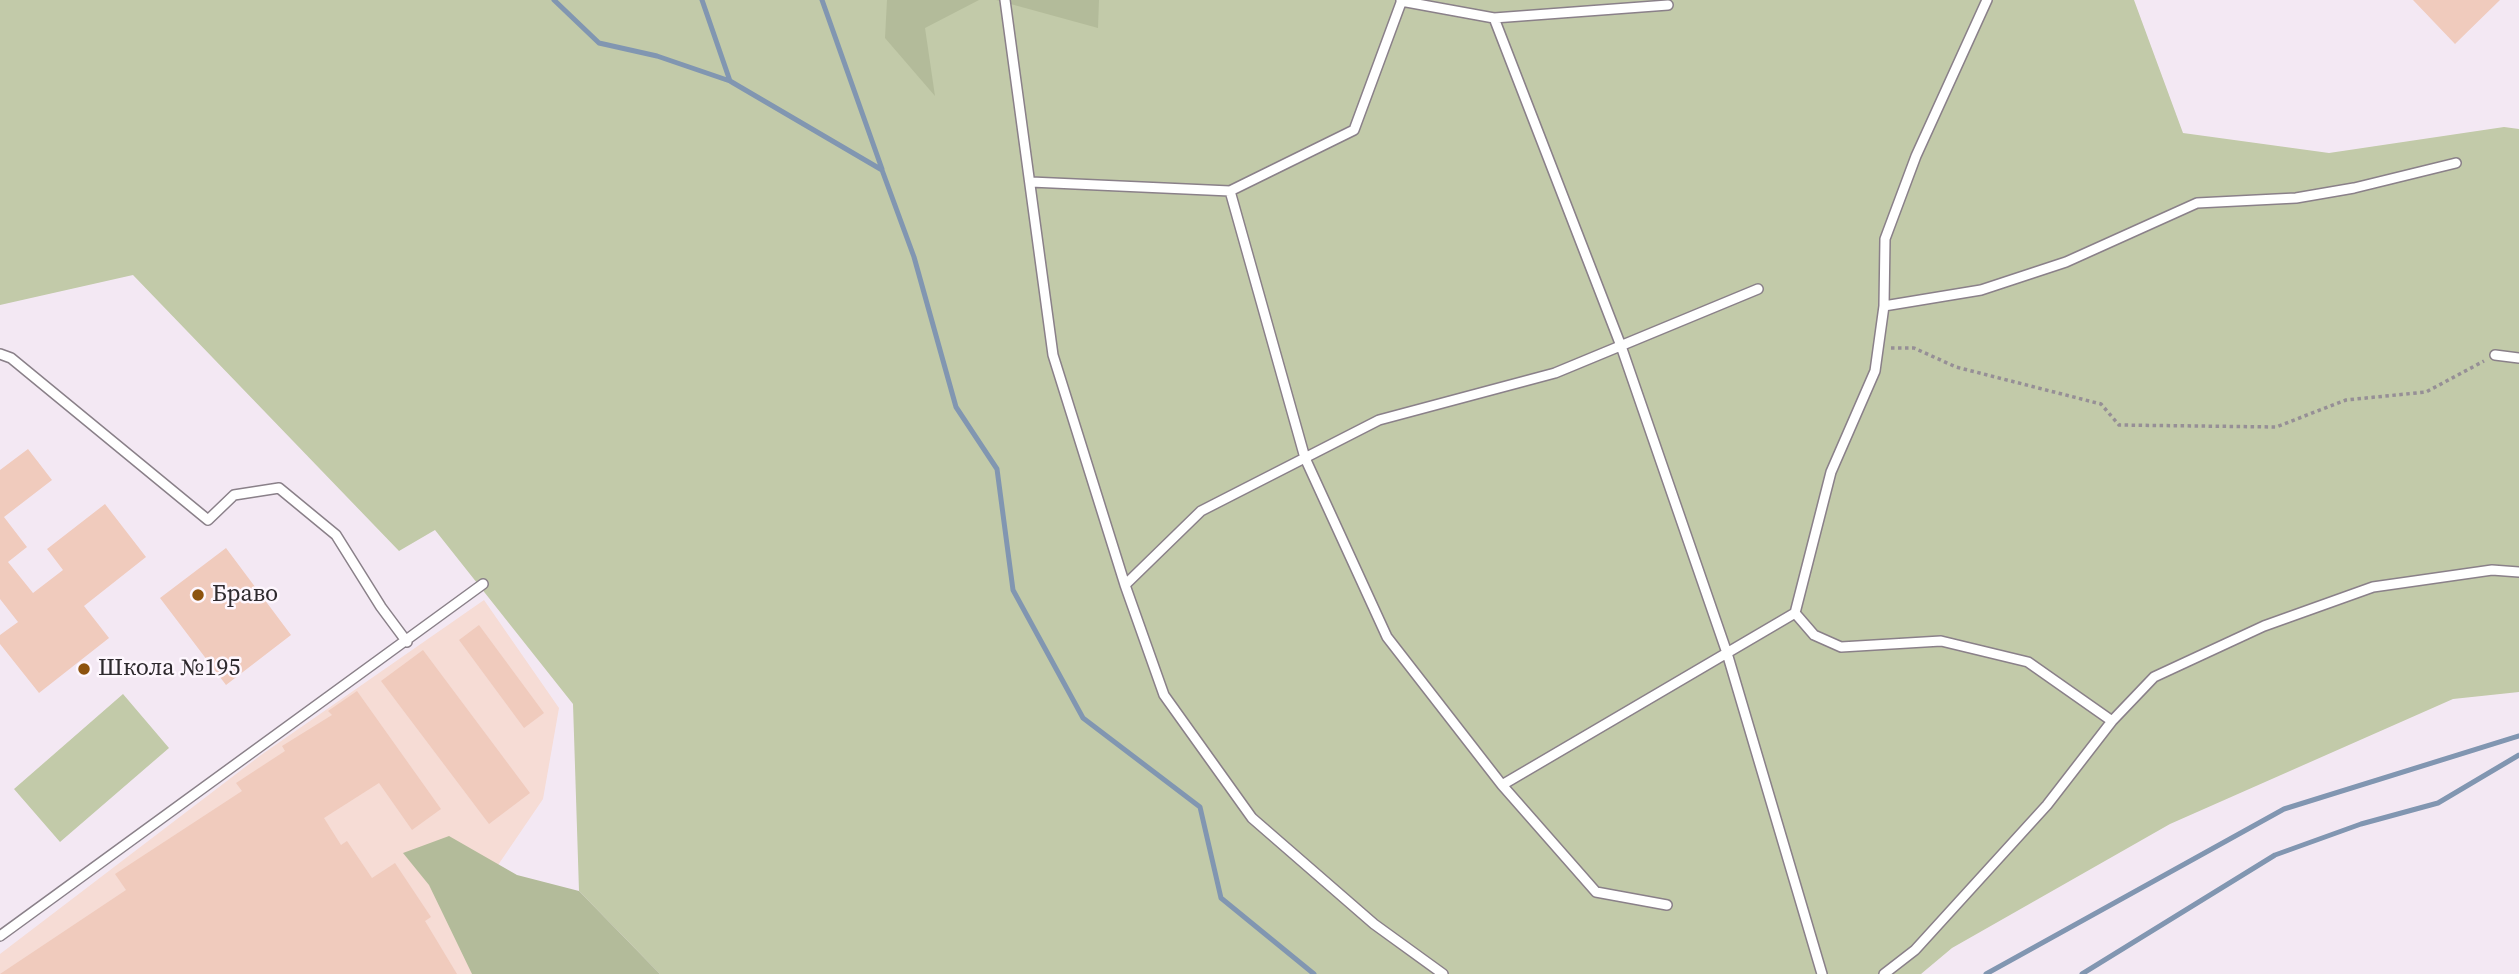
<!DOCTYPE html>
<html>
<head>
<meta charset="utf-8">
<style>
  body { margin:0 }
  canvas { display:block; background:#f3e8f3 }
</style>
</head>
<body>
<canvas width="2519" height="974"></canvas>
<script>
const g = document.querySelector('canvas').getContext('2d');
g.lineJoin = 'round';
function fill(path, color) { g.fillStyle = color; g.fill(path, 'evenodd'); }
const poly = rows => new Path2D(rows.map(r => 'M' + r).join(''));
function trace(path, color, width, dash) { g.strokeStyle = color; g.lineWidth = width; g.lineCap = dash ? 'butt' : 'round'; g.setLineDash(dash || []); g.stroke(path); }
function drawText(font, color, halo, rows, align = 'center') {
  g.font = font + ' "Source Serif 4",serif'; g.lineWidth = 5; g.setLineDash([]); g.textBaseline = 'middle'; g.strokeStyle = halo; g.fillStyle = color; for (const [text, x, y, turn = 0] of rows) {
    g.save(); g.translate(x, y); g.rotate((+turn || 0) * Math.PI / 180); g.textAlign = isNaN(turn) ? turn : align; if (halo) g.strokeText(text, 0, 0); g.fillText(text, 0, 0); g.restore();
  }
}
fill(poly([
  [484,600,559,708,543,799,462,918,491,974,0,974,0,954,261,755]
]), '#f6dcd5');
fill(poly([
  [0,0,2134,0,2183,133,2329,153,2504,127,2519,129,2519,692,2453,699,2170,824,1952,948,1921,974,660,974,579,891,573,704,435,530,399,551,133,275,0,305],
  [123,694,169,748,60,842,14,789]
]), '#c2caa9');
fill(poly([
  [887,0,979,0,925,28,935,96,885,38],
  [996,0,1099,0,1098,28],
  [449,836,517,875,579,891,660,974,472,974,429,885,403,853]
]), '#b3bb9a');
trace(poly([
  [554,0,599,43,657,56,730,81,882,170,914,257,956,407,997,469,1013,590,1083,718,1200,807,1221,898,1314,974],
  [702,0,730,81],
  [822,0,882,169],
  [1986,974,2284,809,2519,736],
  [2082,974,2275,855,2361,824,2438,803,2519,755]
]), '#8196b1', 5);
fill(poly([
  [2413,0,2500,0,2455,44],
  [28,449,52,480,4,517,27,547,8,562,33,593,63,570,47,549,105,504,146,557,84,606,109,638,39,693,0,644,0,635,18,622,0,599,0,470],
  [226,548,291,635,226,685,160,598],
  [479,625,544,713,524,728,459,640],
  [423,650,530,793,489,824,381,681],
  [357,691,441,809,412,830,379,783,324,818,341,845,347,841,372,878,395,863,431,917,425,921,457,974,0,974,126,890,115,874,242,791,236,783,285,751,282,746,332,715,328,711]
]), '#f0cbbd');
const lane = poly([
  [1005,0,1053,355,1125,585,1164,695,1252,818,1374,924,1443,974],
  [1401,1,1494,18,1668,5],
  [1494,18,1621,346,1727,653,1822,974],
  [1031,182,1230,191,1354,130,1402,0],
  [1230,191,1305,458,1387,637,1502,785,1596,892,1667,905],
  [1884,306,1981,290,2066,262,2197,203,2296,198,2354,188,2456,163],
  [0,354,11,358,208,520,234,495,279,488,336,535,381,607,407,642],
  [2495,355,2519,358],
  [1125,585,1201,511,1379,420,1555,373,1758,289],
  [1795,613,1814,635,1841,647,1941,641,2028,662,2112,721],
  [1502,785,1795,613,1831,472,1875,371,1884,306,1885,239,1916,156,1987,0],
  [0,936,483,584],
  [1884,974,1915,950,2047,805,2112,721,2154,677,2264,626,2373,587,2492,570,2519,572]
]);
trace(lane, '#8a8089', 12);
trace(poly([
  [1891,348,1914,348,1956,367,2101,404,2119,425,2276,427,2346,400,2426,392,2484,361]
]), '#968f96', 3.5, [3.5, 3.5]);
trace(lane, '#fff', 9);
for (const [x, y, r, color] of [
  [198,595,7,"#8d530e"],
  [84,669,7,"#8d530e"]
]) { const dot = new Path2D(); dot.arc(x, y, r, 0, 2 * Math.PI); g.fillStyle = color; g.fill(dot); trace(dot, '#fef7fe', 2.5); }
drawText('24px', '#2e2a2e', '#fef7fe', [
  ["Браво",212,595],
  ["Школа №195",98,669]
], 'left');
</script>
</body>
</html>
